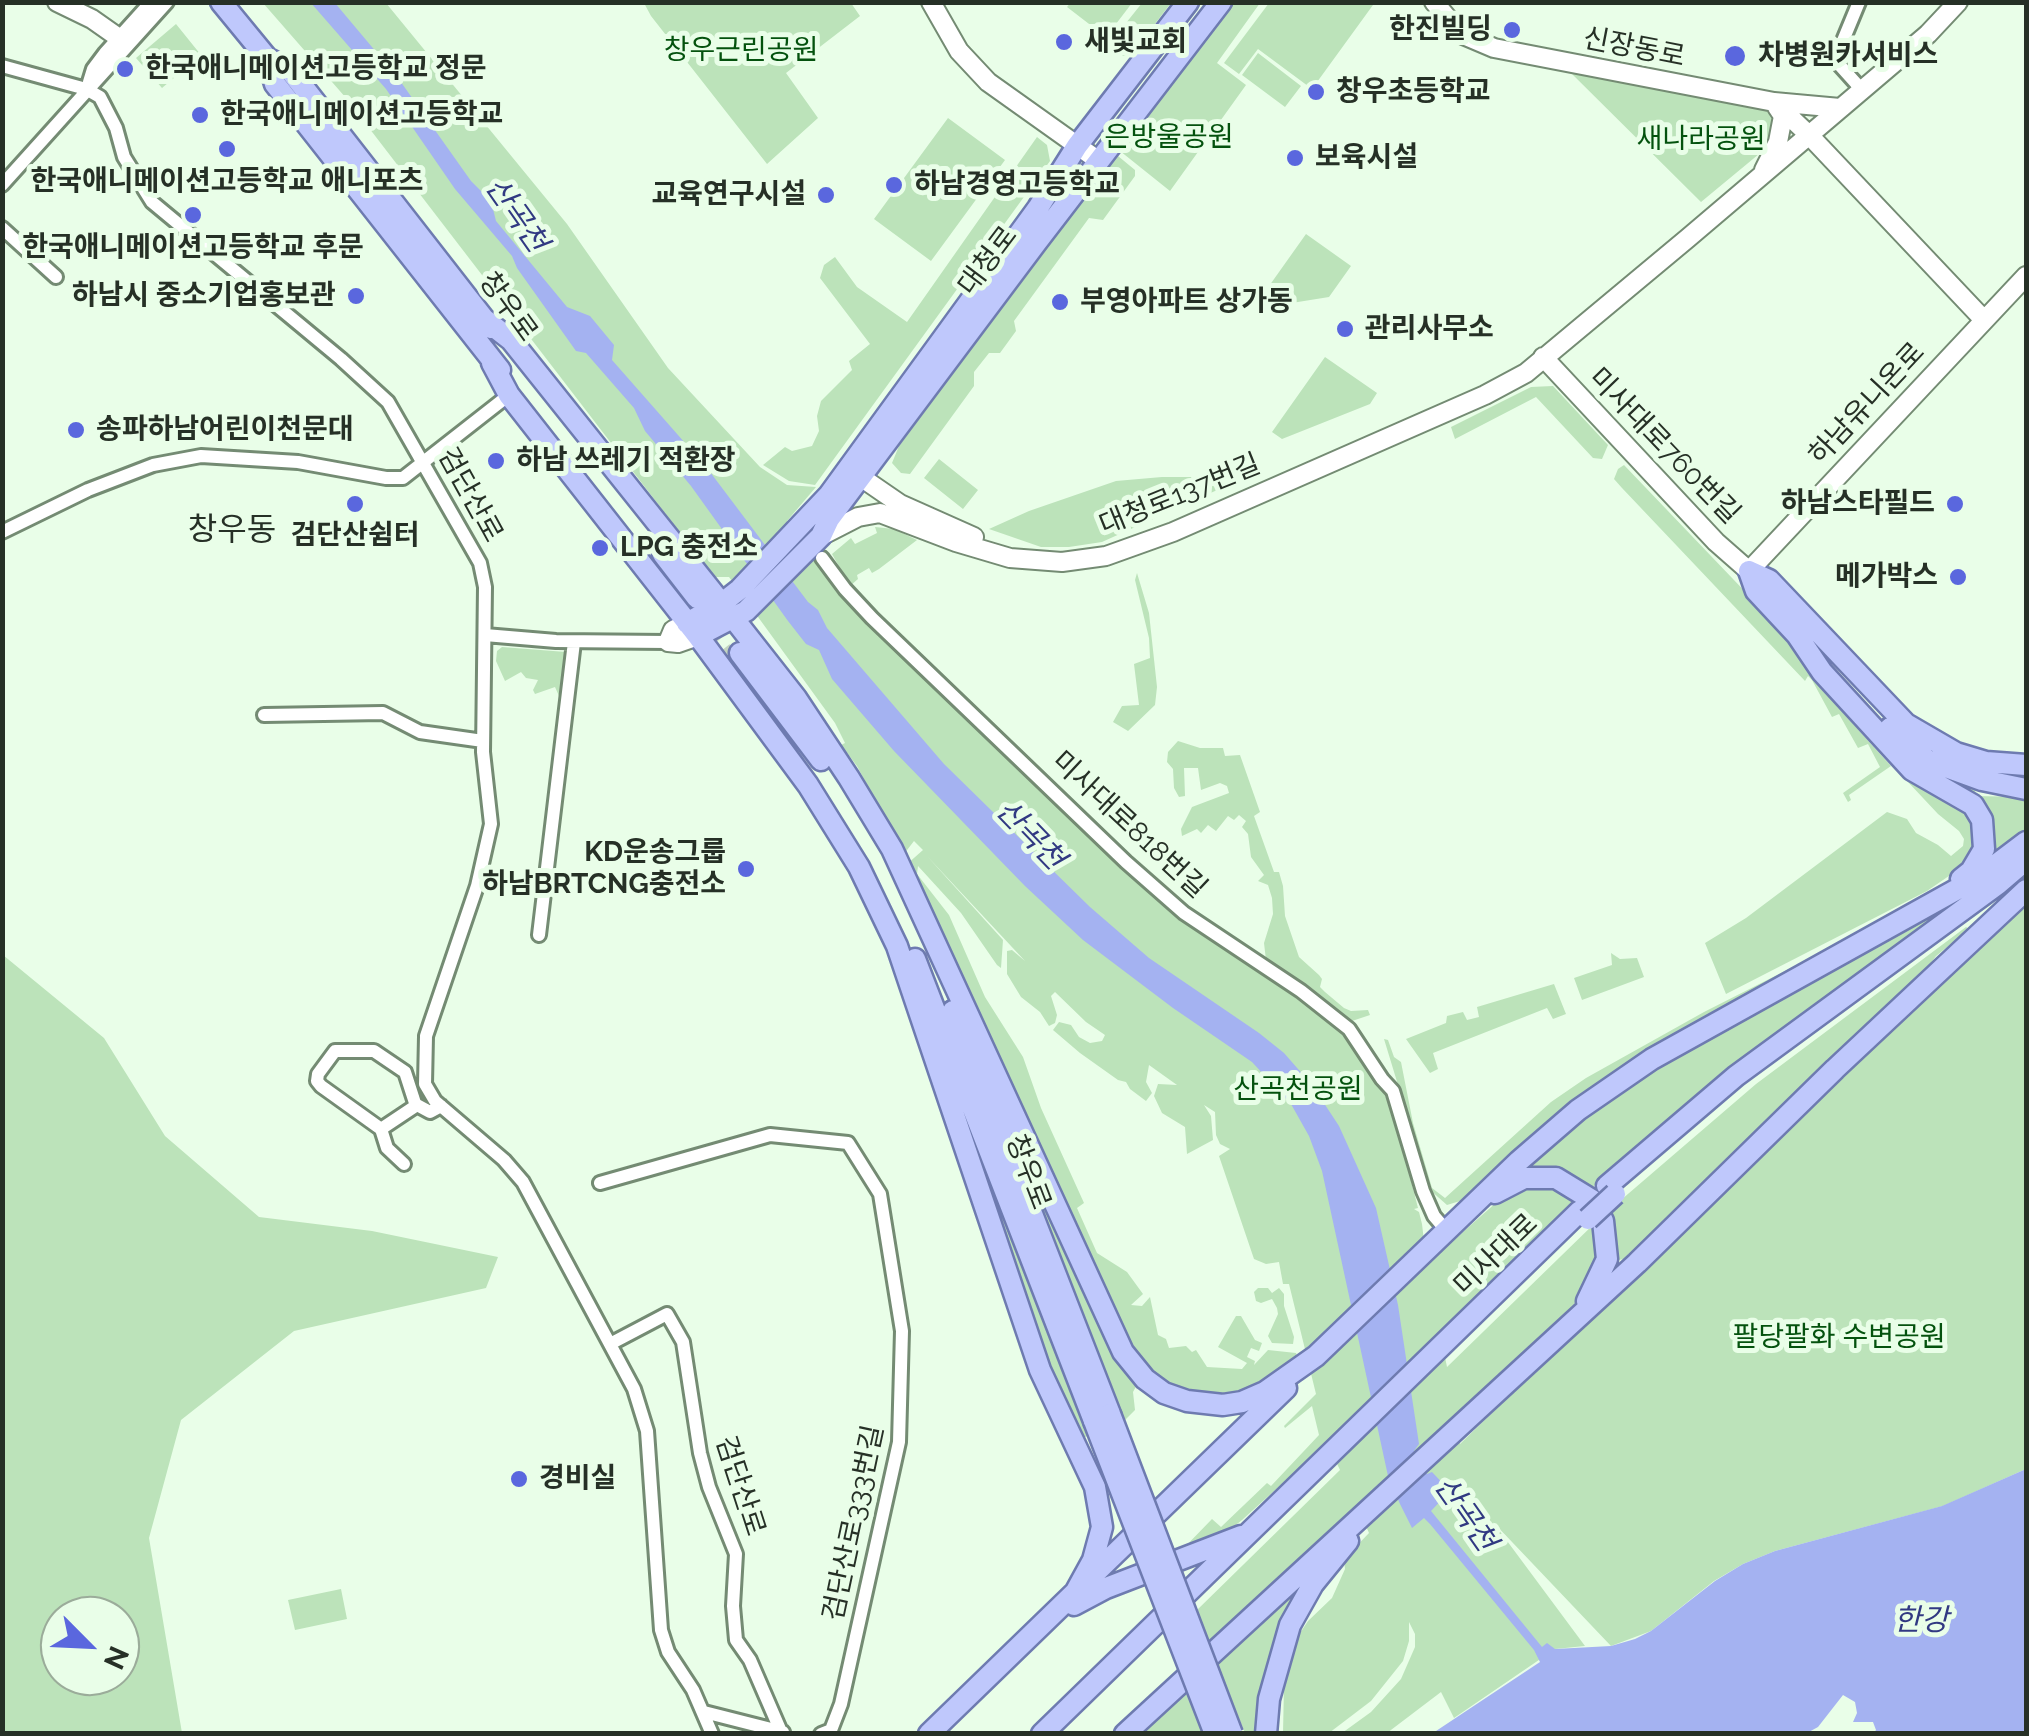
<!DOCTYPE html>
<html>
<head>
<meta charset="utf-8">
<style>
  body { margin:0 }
  #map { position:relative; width:2029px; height:1736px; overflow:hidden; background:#e9fee8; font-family:Raleway,sans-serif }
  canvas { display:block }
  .frame { position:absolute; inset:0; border:5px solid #263026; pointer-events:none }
  .north { position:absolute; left:40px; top:1596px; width:100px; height:100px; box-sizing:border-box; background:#e9fee8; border:2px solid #9bac9a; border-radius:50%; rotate:114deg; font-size:28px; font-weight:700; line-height:40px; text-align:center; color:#263026 }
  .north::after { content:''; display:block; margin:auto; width:35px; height:45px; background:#5a67de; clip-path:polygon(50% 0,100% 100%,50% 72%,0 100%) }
</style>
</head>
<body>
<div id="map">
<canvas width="2029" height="1736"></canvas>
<div class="frame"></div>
<div class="north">N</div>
</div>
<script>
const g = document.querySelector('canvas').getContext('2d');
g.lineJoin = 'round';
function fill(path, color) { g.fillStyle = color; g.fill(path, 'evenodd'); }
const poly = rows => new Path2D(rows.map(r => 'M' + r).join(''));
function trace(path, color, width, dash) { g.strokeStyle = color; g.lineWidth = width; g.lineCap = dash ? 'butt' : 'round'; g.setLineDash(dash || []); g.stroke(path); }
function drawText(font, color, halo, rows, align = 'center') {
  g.font = font + ' Raleway,"Noto Sans KR",sans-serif'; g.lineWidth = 10; g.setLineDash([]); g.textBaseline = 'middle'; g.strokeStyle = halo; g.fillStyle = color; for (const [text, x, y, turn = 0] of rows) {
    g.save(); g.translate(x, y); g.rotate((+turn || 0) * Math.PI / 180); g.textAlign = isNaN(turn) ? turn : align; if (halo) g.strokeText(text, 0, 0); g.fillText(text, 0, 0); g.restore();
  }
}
fill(poly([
  [1071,2,1131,2,1132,3,1106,37,1067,7],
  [263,3,386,3,567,224,668,368,760,467,787,485,816,487,787,521,802,546,821,566,1046,791,1254,963,1351,1037,1379,1082,1395,1117,1418,1208,1414,1209,1419,1212,1422,1224,1426,1258,1455,1239,1515,1186,1549,1182,1582,1197,1440,1333,1447,1367,1598,1220,1604,1243,1582,1297,1455,1415,1460,1444,1868,1047,2026,900,2026,1469,1943,1506,1775,1551,1743,1564,1714,1581,1651,1631,1611,1646,1493,1522,1585,1646,1555,1649,1454,1718,1441,1692,1387,1733,1342,1733,1371,1712,1401,1679,1415,1647,1415,1634,1409,1622,1409,1641,1403,1661,1371,1701,1329,1733,1283,1733,1284,1686,1294,1642,1308,1621,1332,1598,1345,1569,1344,1559,1369,1533,1359,1510,1211,1648,1196,1611,1340,1470,1327,1443,1242,1520,1227,1532,1179,1553,1212,1519,1221,1527,1267,1483,1271,1486,1319,1435,1312,1406,1285,1428,1284,1426,1316,1394,1289,1284,1283,1284,1279,1262,1266,1264,1254,1259,1219,1156,1230,1149,1220,1144,1216,1135,1215,1112,1204,1105,1211,1116,1213,1140,1187,1154,1185,1127,1162,1113,1154,1096,1158,1084,1177,1085,1149,1065,1146,1082,1152,1093,1146,1101,1130,1089,1126,1082,1118,1080,1080,1053,1053,1030,1059,1022,1071,1025,1079,1037,1090,1043,1102,1041,1105,1035,1086,1022,1055,992,1051,996,1057,1015,1055,1023,1049,1026,1040,1012,1021,997,1007,974,1007,951,1012,950,1025,961,927,856,1003,940,1001,968,997,965,961,913,918,866,917,874,949,915,985,997,1023,1057,1041,1108,1084,1203,1077,1208,1097,1253,1127,1272,1143,1294,1131,1305,1142,1306,1150,1297,1158,1335,1166,1339,1169,1348,1186,1346,1192,1352,1196,1350,1207,1367,1242,1369,1247,1363,1218,1347,1236,1316,1241,1316,1255,1340,1262,1343,1259,1351,1251,1348,1247,1357,1255,1361,1254,1365,1268,1350,1296,1353,1298,1359,1268,1385,1216,1402,1159,1384,1130,1350,906,865,923,850,914,841,904,854,857,766,841,745,845,743,835,723,729,577,714,577,346,98],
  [644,3,851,3,860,16,786,73,818,118,767,164,651,16],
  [1142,3,1171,3,1131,55,1121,56,1112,51,1110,43],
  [1234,3,1260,3,1217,63,1246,85,1170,191,1120,151,1209,28,1222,20],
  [1371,3,1373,5,1312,89,1258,49,1239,74,1224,63,1269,3],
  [176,24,201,55,162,88,136,58],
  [1258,53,1301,86,1285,107,1242,75],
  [1570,72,1770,108,1782,135,1701,202],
  [948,118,1005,160,931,261,874,219],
  [1037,137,1047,145,1050,161,815,485,789,481,763,465,785,447,792,451,812,446,819,431,817,416,821,401,852,370,849,361,870,344,820,278,824,265,835,257,857,287,907,322],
  [1113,156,1118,156,1135,170,1135,176,1103,220,1089,218,1014,321,1016,331,1000,353,989,353,974,372,974,386,910,474,901,473,892,463,899,446],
  [1306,234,1351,266,1329,297,1273,306,1257,303],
  [1325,357,1377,393,1370,404,1282,439,1272,432],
  [1553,386,1608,445,1602,459,1593,458,1536,397,1455,439,1451,427,1531,387],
  [939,459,978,490,963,509,924,478],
  [1624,465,1755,602,1971,812,1978,856,1927,891,1726,994,1705,943,1746,918,1887,812,1907,819,1916,833,1938,845,1951,856,1963,846,1964,839,1959,831,1938,814,1834,703,1891,766,1849,795,1851,800,1848,802,1843,793,1880,767,1868,744,1858,748,1839,714,1832,717,1812,680,1808,676,1805,681,1622,488,1614,479,1618,469],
  [1162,477,1246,477,1102,542,1069,547,1041,547,989,529,1029,511,1116,481],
  [875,527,894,529,917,540,879,569,872,573,869,568,857,575,858,579,850,586,832,554,851,538,855,544,877,533],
  [1137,573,1149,613,1157,687,1155,705,1128,731,1113,722,1122,706,1139,705,1134,664,1150,658,1149,638,1135,580],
  [502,647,566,652,561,694,559,696,555,687,535,694,533,690,538,680,526,678,521,672,505,681,496,661,497,651],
  [1894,740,1976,784,1975,796,2026,797,2026,834,1990,863,1992,836],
  [1178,741,1200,748,1223,748,1225,756,1240,755,1260,812,1254,816,1274,872,1279,872,1283,886,1285,916,1299,957,1319,975,1322,979,1320,987,1325,992,1344,1008,1351,1011,1368,1010,1370,1015,1349,1022,1266,960,1264,943,1273,914,1272,898,1268,885,1258,881,1264,875,1251,857,1248,834,1242,827,1246,821,1239,815,1234,820,1228,816,1216,831,1208,825,1201,833,1197,829,1182,836,1181,829,1192,807,1229,793,1227,786,1220,783,1201,790,1198,768,1184,768,1185,796,1179,797,1174,788,1173,769,1167,762,1168,752],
  [1980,884,1737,1064,1589,1190,1520,1170,1542,1147,1634,1081],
  [1933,896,1593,1091,1537,1131,1460,1201,1447,1205,1430,1190,1384,1039,1388,1040,1394,1057,1401,1062,1413,1123,1432,1188,1445,1198,1551,1102,1586,1078,1704,1012],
  [1966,927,1969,929,1936,956,1922,975,1633,1257,1614,1261,1607,1212,1756,1084],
  [1611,953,1620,959,1637,958,1644,977,1582,1000,1574,978,1612,965],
  [3,955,104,1038,165,1136,259,1217,372,1231,498,1257,486,1288,294,1331,181,1420,149,1538,182,1733,3,1733],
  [120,1616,120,1676,60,1676,60,1616],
  [1554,984,1566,1014,1553,1019,1547,1008,1433,1053,1438,1069,1430,1073,1406,1039,1446,1023,1447,1016,1463,1012,1467,1020,1479,1017,1477,1007],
  [925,1009,1081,1413,1088,1436,1082,1438,1047,1368],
  [979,1053,1140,1379,1133,1392,1135,1410,1124,1421],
  [1258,1288,1268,1288,1272,1293,1279,1288,1284,1294,1284,1306,1294,1337,1293,1344,1272,1343,1268,1336,1278,1314,1277,1308,1272,1299,1261,1303,1256,1301,1254,1292],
  [1324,1560,1301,1595,1261,1733,1245,1733,1216,1662],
  [341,1589,347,1619,295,1630,288,1600],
  [1186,1690,1202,1733,1139,1734]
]), '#bce3ba');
fill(poly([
  [311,3,335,3,398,78,471,181,491,201,496,221,567,307,590,316,614,345,612,360,707,468,808,602,818,610,827,628,944,764,1090,907,1149,958,1259,1033,1284,1053,1312,1085,1339,1126,1376,1208,1398,1305,1419,1444,1414,1451,1427,1474,1432,1472,1450,1491,1431,1511,1542,1647,1547,1643,1555,1649,1611,1646,1635,1639,1651,1631,1715,1581,1743,1564,1775,1551,1942,1506,2026,1469,2026,1733,1874,1733,1876,1730,1873,1722,1853,1722,1857,1713,1855,1702,1843,1695,1818,1727,1807,1733,1433,1733,1540,1662,1534,1650,1430,1524,1424,1518,1412,1528,1400,1504,1388,1476,1322,1171,1309,1136,1291,1104,1252,1062,1173,1008,1083,940,1025,886,894,751,832,679,819,650,806,644,788,621,691,486,645,431,634,408,586,353,576,351,517,268,512,256,455,189,386,89]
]), '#a4b2f1');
trace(poly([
  [703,627,730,661]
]), '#c2d5c1', 20, [20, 10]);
const street = poly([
  [1859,2,1835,60,1862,90],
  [2,66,86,89,100,97,116,128,124,157,152,202,341,359,388,402,480,563,485,587,483,752,491,824,477,886,426,1036,425,1084,435,1101,504,1160,523,1182,634,1389,647,1431,661,1630,668,1652,693,1690,712,1734],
  [89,82,93,69,105,53,151,2],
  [2,185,167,2],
  [2,228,56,277],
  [2,532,88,490,153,465,201,456,298,462,386,478,403,478,509,395],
  [822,558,845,589,872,618,1126,862,1184,913,1301,991,1349,1029,1382,1079,1393,1091,1423,1191,1434,1216,1446,1230],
  [485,635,556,641,668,642],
  [264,715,383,713,420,732,483,741],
  [539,935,574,642],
  [417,1105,381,1129,321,1086,317,1081,318,1074,335,1051,374,1051,405,1072,415,1103,417,1105,430,1112,441,1106],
  [381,1129,387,1148,404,1164],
  [600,1183,770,1135,848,1143,880,1194,902,1331,899,1442,841,1704,831,1730,821,1734],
  [610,1344,667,1314,683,1342,700,1453,709,1487,736,1554,733,1606,736,1640,750,1660,782,1734],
  [704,1712,783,1732]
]);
const secondary = poly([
  [57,2,92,19,119,38],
  [931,2,959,51,988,82,1099,161],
  [1434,2,1461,34,1494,48,1774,102,1809,135,1984,320],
  [1774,102,1840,108],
  [1764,170,1778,142,1783,116,1777,107],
  [1543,357,1716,542,1749,571,2026,276],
  [852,471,900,504,974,537],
  [821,536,858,517,880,513,956,542,1010,558,1062,562,1106,556,1173,532,1485,395,1526,373,1688,238,1928,34,1958,2],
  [687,623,673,630,668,642,678,643,698,636]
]);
const primary = poly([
  [221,2,267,58,275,84,500,370],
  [267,58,290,70,491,328],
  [484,319,511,340,734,619,796,698,849,778,892,849,1123,1352,1145,1379,1164,1393,1187,1401,1223,1405,1242,1402,1265,1392,1316,1356,1519,1161,1578,1110,1652,1059,1981,876,2026,842],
  [492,363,509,395,698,636,808,785,859,867,897,946,1040,1370,1095,1487,1102,1527,1093,1560,1076,1591],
  [663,554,697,598],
  [1749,571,1756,591,1797,635,1822,672,1912,770,1973,805,1982,820,1984,849,1971,871,1961,879],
  [1749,571,1769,580,1906,724,1956,753,1986,762,2026,765],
  [687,623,721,604,740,589,829,495,1038,208,1077,146,1188,2],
  [698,636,746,611,821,536,829,519,1036,243,1221,2],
  [740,653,821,760],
  [1890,728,1927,760,1982,780,2026,789],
  [915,959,1094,1421],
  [953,1011,1110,1414],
  [1607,1186,1736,1076,1998,884,2026,860],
  [1495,1193,1524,1178,1556,1178,1592,1200,1603,1221,1607,1259,1587,1301],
  [1074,1605,1106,1588,1241,1536],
  [929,1734,1286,1388],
  [1042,1734,1580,1211],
  [1125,1734,1637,1263,1835,1069,2026,890],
  [1266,1734,1269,1699,1290,1625,1313,1584,1348,1541]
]);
trace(street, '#748b73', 18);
trace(secondary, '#748b73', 22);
trace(primary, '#6e7bb0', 25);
trace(street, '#fff', 12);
trace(secondary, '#fff', 18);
trace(primary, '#bfc8fc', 20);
const primaryBridge = poly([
  [1588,1219,1615,1194],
  [1110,1414,1232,1734],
  [1094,1421,1215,1734]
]);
trace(primaryBridge, '#6e7bb0', 25, []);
trace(primaryBridge, '#bfc8fc', 20);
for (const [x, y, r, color] of [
  [1512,30,10,"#5a67de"],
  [1064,42,10,"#5a67de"],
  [1735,56,12,"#5a67de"],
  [125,69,10,"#5a67de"],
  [1316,92,10,"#5a67de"],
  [200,115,10,"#5a67de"],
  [227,149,10,"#5a67de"],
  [1295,158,10,"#5a67de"],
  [894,185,10,"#5a67de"],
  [826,195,10,"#5a67de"],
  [193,215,10,"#5a67de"],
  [356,296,10,"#5a67de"],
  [1060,302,10,"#5a67de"],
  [1345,329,10,"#5a67de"],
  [76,430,10,"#5a67de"],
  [496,461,10,"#5a67de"],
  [355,504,10,"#5a67de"],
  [1955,504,10,"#5a67de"],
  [600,548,10,"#5a67de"],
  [1958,577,10,"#5a67de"],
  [746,869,10,"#5a67de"],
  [519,1479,10,"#5a67de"]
]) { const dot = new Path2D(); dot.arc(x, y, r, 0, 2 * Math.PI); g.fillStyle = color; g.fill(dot); trace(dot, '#e9fee8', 4); }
drawText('bold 28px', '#263026', '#e9fee8', [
  ["한진빌딩",1492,30,"right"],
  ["새빛교회",1084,42],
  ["차병원카서비스",1758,56],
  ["한국애니메이션고등학교 정문",145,69],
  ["창우초등학교",1336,92],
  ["한국애니메이션고등학교",220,115],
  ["보육시설",1315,158],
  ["한국애니메이션고등학교 애니포츠",227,182,"center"],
  ["하남경영고등학교",914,185],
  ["교육연구시설",806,195,"right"],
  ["한국애니메이션고등학교 후문",193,248,"center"],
  ["하남시 중소기업홍보관",336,296,"right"],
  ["부영아파트 상가동",1080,302],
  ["관리사무소",1365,329],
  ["송파하남어린이천문대",96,430],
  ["하남 쓰레기 적환장",516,461],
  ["하남스타필드",1935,504,"right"],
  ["검단산쉼터",355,536,"center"],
  ["LPG 충전소",620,548],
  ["메가박스",1938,577,"right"],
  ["KD운송그룹",726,853,"right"],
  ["하남BRTCNG충전소",726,885,"right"],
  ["경비실",539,1479]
], 'left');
drawText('28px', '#263026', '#e9fee8', [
  ["신장동로",1634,48,11],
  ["대청로",988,261,-53],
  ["창우로",508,307,54],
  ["하남유니온로",1867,404,-47],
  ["미사대로760번길",1664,446,46],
  ["검단산로",470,495,61],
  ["대청로137번길",1180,495,-22],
  ["미사대로818번길",1129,825,43],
  ["창우로",1028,1172,69],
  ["미사대로",1496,1255,-44],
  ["검단산로",740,1486,72],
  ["검단산로333번길",854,1523,-78]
]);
drawText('28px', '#04520e', '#e9fee8', [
  ["창우근린공원",741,51],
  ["은방울공원",1169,138],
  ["새나라공원",1701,140],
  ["산곡천공원",1298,1090],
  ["팔당팔화 수변공원",1839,1338]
]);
drawText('italic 30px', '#313982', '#e9fee8', [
  ["산곡천",516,215,55],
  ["산곡천",1030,835,46],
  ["산곡천",1465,1514,55],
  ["한강",1921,1621]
]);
drawText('32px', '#263026', '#e9fee8', [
  ["창우동",232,530]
]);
</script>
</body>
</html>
